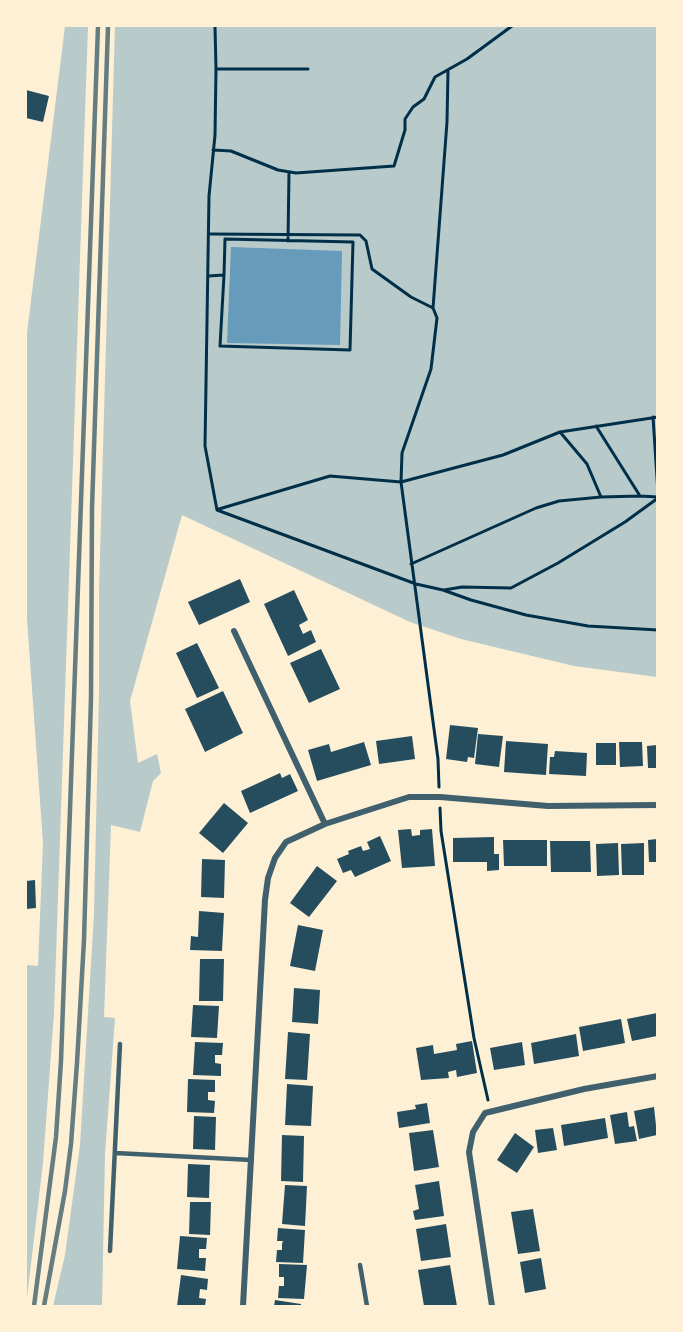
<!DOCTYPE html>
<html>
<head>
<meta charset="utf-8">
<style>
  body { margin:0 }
  #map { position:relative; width:683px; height:1332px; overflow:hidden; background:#fdf0d5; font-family:"Noto Sans",sans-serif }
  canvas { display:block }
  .frame { position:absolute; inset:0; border:27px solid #fdf0d5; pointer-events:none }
</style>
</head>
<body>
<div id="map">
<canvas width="683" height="1332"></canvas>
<div class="frame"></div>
</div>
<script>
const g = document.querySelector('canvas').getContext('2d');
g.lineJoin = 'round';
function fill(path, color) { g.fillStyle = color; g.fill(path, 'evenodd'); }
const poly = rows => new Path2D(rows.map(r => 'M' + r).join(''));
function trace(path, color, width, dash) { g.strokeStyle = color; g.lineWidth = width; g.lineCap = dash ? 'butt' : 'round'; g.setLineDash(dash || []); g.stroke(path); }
fill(poly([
  [65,26,88,26,54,1013,43,1163,26,1306,26,965,38,966,43,843,26,605,26,341],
  [115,26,657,26,657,677,574,666,461,639,410,622,182,515,130,701,138,763,157,754,161,773,153,781,140,832,111,825,104,1017,115,1018,105,1154,102,1306,53,1306,65,1255,80,1145,94,914,99,692,99,590]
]), '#b9caca');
fill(poly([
  [231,247,342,251,340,345,227,343]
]), '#669bbc');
fill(poly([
  [26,90,49,96,43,122,26,118],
  [240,579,250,602,199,625,188,602],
  [294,590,308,620,299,625,303,634,311,630,316,642,288,656,264,604],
  [197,643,219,688,197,698,176,653],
  [321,649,340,689,309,703,290,663],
  [223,691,243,733,205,752,185,709],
  [450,725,478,728,474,758,468,757,467,762,446,759],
  [478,734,503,736,499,767,475,764],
  [412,736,415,759,379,764,376,741],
  [506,741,548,744,546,775,504,772],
  [364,742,371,765,317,781,308,750,329,744,331,752],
  [619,742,642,742,643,766,620,767],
  [596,743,616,743,616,765,596,765],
  [657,745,657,768,648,768,647,746],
  [555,751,587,753,586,776,549,774,550,757,554,757],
  [280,773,282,778,290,774,298,791,250,813,241,791],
  [224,803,248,823,223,853,199,833],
  [411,829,412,836,420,835,420,830,432,829,435,866,402,868,398,830],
  [380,836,391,861,355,877,351,870,343,873,337,859,349,854,348,851,361,846,363,851,370,849,367,842],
  [494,837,494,854,499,854,499,870,487,871,487,862,453,862,453,838],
  [657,839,657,862,649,862,648,840],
  [503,840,547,840,547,866,504,866],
  [550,841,590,841,591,872,551,872],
  [618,843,619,875,597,876,596,844],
  [644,843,644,875,622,875,621,844],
  [202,859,225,860,224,898,201,897],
  [317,866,337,881,309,917,290,903],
  [35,880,36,908,26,909,26,881],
  [199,911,224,913,222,951,190,950,191,936,198,937],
  [298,925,323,930,315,971,290,966],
  [200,959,224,959,223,1001,199,1001],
  [294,988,320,990,318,1024,292,1022],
  [193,1005,219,1006,217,1038,191,1037],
  [657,1013,657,1036,632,1041,627,1019],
  [621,1019,625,1043,583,1051,579,1027],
  [288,1032,310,1034,307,1080,285,1079],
  [576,1034,579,1056,534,1064,531,1043],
  [472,1041,477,1073,457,1077,456,1070,448,1072,449,1078,421,1080,416,1048,433,1045,434,1054,457,1050,456,1044],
  [195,1042,223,1043,222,1055,215,1055,215,1063,221,1064,221,1076,193,1075],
  [522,1042,525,1065,494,1070,490,1048],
  [188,1079,215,1080,215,1092,208,1092,208,1100,215,1101,214,1113,187,1112],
  [287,1084,313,1086,311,1126,285,1125],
  [427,1103,430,1123,399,1128,397,1112,416,1109,415,1105],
  [654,1107,657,1135,639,1139,634,1111],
  [627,1112,629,1127,634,1126,637,1141,615,1144,610,1115],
  [194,1116,216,1117,215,1150,193,1149],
  [605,1118,608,1138,564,1146,561,1125],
  [553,1128,557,1150,538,1153,535,1130],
  [433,1130,439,1167,414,1171,409,1133],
  [515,1133,534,1147,517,1173,497,1160],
  [282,1135,304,1136,303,1182,281,1181],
  [188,1164,210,1165,209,1198,187,1197],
  [439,1181,444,1216,415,1220,413,1211,419,1209,415,1185],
  [285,1185,307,1186,305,1226,282,1224],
  [190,1202,211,1202,210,1235,189,1234],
  [533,1209,540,1251,518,1254,511,1212],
  [446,1224,451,1257,421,1261,416,1229],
  [278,1228,305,1230,303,1263,276,1262,277,1250,282,1250,282,1244,283,1241,277,1241],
  [180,1236,207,1238,206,1249,199,1249,199,1258,206,1258,205,1271,177,1269],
  [541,1258,546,1289,525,1293,520,1262],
  [279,1264,307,1265,304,1299,278,1298,279,1286,284,1286,284,1277,279,1277],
  [450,1265,457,1306,424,1306,418,1270],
  [181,1275,208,1279,207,1290,200,1289,199,1298,206,1299,205,1306,177,1306],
  [275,1300,301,1304,301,1306,274,1306]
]), '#264d5e');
trace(poly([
  [215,26,216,69,215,135,209,196,205,446,217,510,416,584,443,590,471,600,526,615,588,626,658,630],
  [216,69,308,69],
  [213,150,231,151,278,170,296,173,394,166,405,130,405,119,413,107,424,99,435,77,467,59,512,26],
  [210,234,360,235,366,241,372,269,411,297,433,308,437,318,431,369,402,453,401,482,503,455,560,432,658,417],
  [288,241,289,172],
  [208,276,224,275,220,346,350,350,353,242,225,239,224,275],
  [433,308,447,122,448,71],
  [653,417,658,493],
  [596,426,640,496],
  [560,432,587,464,601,497],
  [219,509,330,476,401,482,438,759,439,787],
  [411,564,536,508,559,501,601,497,640,496,658,497],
  [444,590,462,587,511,588,558,563,625,522,658,498],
  [440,808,441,831,474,1038,488,1100]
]), '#003049', 3);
trace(poly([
  [115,1153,252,1160],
  [110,1251,120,1044],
  [360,1265,367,1306]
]), '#3f606c', 4.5);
trace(poly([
  [234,631,325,824],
  [243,1306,265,900,268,878,275,858,286,842,325,824,409,797,440,797,548,806,658,805],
  [492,1306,469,1152,473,1132,485,1113,584,1089,658,1076]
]), '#3f606c', 6);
trace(poly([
  [34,1306,56,1137,61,1061,98,26],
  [44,1306,65,1191,71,1144,77,1063,84,940,91,698,92,508,108,26]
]), '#657d81', 4.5);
</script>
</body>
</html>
